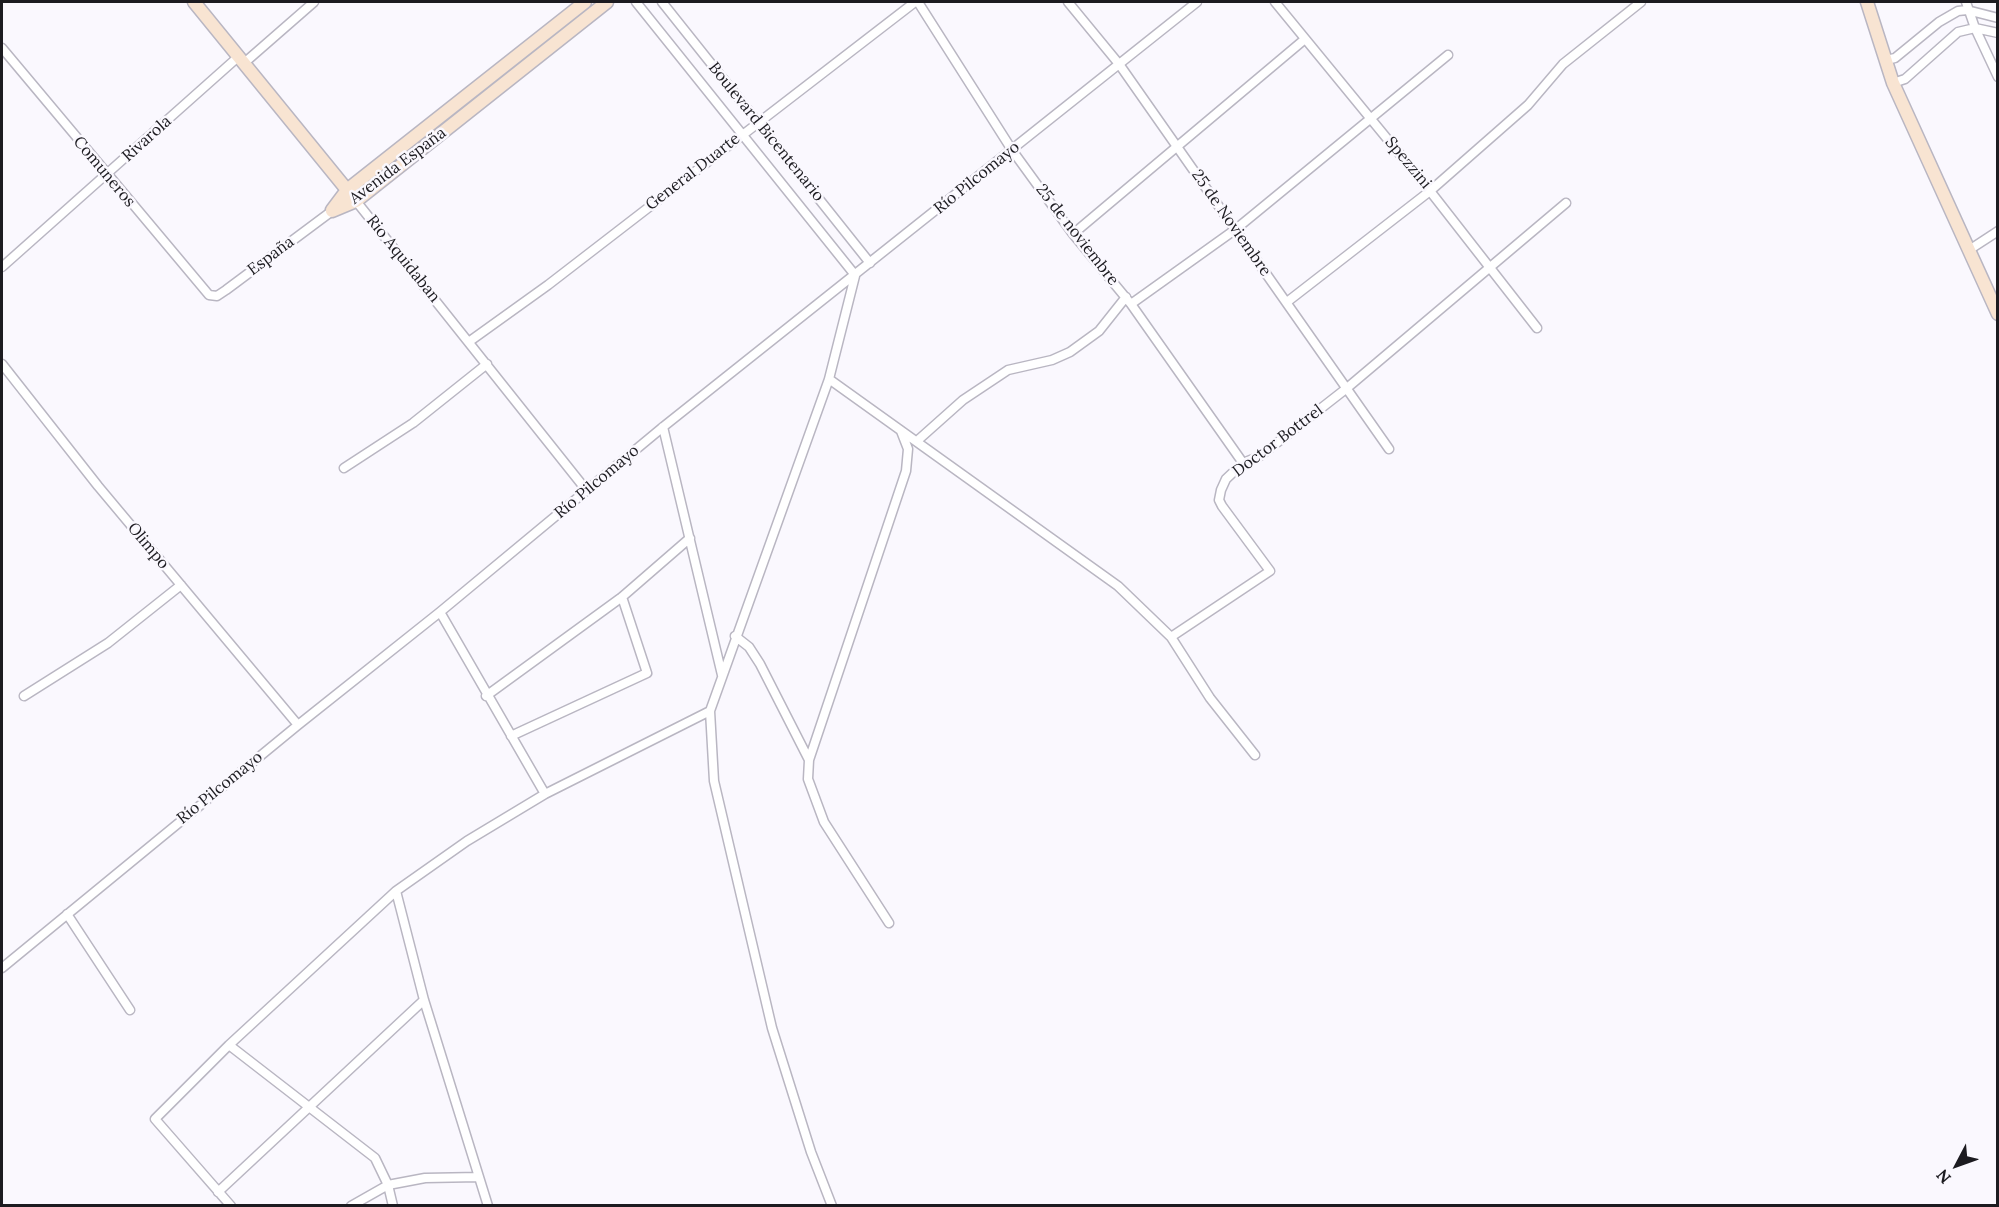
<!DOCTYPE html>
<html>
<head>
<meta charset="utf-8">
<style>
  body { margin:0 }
  #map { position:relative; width:1999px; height:1207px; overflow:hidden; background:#faf8fe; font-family:Lora,serif }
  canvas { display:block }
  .frame { position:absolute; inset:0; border:3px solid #1c1b20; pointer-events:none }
  .north { position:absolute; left:1927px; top:1135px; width:60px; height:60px; -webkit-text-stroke:4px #faf8fe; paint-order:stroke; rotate:229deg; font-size:16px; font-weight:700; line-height:24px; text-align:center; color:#1c1b20 }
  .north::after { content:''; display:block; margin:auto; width:21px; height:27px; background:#1c1b20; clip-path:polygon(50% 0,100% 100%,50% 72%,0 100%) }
</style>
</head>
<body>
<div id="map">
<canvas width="1999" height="1207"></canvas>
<div class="frame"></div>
<div class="north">N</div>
</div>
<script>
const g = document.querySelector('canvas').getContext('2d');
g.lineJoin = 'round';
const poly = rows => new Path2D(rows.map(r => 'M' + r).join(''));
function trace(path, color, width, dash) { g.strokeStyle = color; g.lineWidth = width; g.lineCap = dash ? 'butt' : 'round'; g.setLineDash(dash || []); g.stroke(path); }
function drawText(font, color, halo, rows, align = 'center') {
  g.font = font + ' Lora,serif'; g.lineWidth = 5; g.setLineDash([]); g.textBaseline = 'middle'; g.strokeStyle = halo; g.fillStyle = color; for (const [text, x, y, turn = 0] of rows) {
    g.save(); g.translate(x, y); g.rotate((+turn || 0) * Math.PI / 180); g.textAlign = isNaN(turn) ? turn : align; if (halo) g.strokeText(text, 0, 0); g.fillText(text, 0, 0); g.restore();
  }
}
const street = poly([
  [636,2,855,275],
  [662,2,870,263],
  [918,2,1012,150,1073,234,1131,304,1243,463],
  [1068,2,1119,64,1389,449],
  [1275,2,1430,191,1537,328],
  [1966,2,1975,28,1998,77],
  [2,48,209,295,217,296,226,290,332,211],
  [1886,60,1895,58,1939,22,1958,11,1967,10,1998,18],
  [243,64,314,2],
  [1893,83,1905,79,1958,32,1975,28,1998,33],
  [356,201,587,491],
  [1073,234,1305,39],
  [1969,250,1998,231],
  [2,267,238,57],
  [1287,302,1430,191,1528,105,1563,64,1641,2],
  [1131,304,1236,229,1448,55],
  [470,341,548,285,915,2],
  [2,364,98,486,298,725],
  [829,379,1118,586,1171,637,1210,698,1255,755],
  [663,427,722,675],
  [917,441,963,400,1008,370,1052,360,1070,352,1099,331,1126,297],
  [344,468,413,423,487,364],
  [440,612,545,794],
  [735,636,749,647,760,664,809,760,808,779,824,822,889,923],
  [1171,637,1270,571,1222,506,1219,500,1221,490,1226,479,1243,463,1260,456,1347,388,1566,203],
  [24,696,108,643,181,585],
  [486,696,622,597,690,538],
  [511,736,647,673,622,597],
  [809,760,906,471,908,449,901,431],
  [396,891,424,1000,488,1206],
  [67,914,130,1010],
  [2,968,298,725,440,612,663,427,1197,2],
  [229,1045,375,1158,388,1185,393,1206],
  [218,1192,424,1000],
  [231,1206,155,1119,229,1045,396,891,467,841,545,794,710,711],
  [351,1206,388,1185,425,1178,479,1177],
  [832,1206,811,1152,772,1028,714,781,710,711,829,379,855,276]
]);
const secondary = poly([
  [194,2,352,196],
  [1867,2,1893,83,1998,314],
  [332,210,347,190,585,2],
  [332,211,356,201,607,2]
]);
trace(street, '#b9b6c2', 11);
trace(secondary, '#b9b6c2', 15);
trace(street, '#fff', 8);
trace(secondary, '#f8e4d2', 12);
drawText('16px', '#1c1b20', '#faf8fe', [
  ["Boulevard Bicentenario",766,132,51],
  ["Rivarola",147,139,-42],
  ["Spezzini",1408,163,50],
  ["Avenida España",398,166,-37],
  ["Comuneros",104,172,50],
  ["General Duarte",693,172,-38],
  ["Río Pilcomayo",977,178,-39],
  ["25 de Noviembre",1231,223,55],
  ["25 de noviembre",1077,235,52],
  ["España",271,256,-37],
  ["Rio Aquidaban",403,259,51],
  ["Doctor Bottrel",1278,441,-37],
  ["Río Pilcomayo",597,482,-40],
  ["Olimpo",148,546,50],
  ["Río Pilcomayo",220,788,-39]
]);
</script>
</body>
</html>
